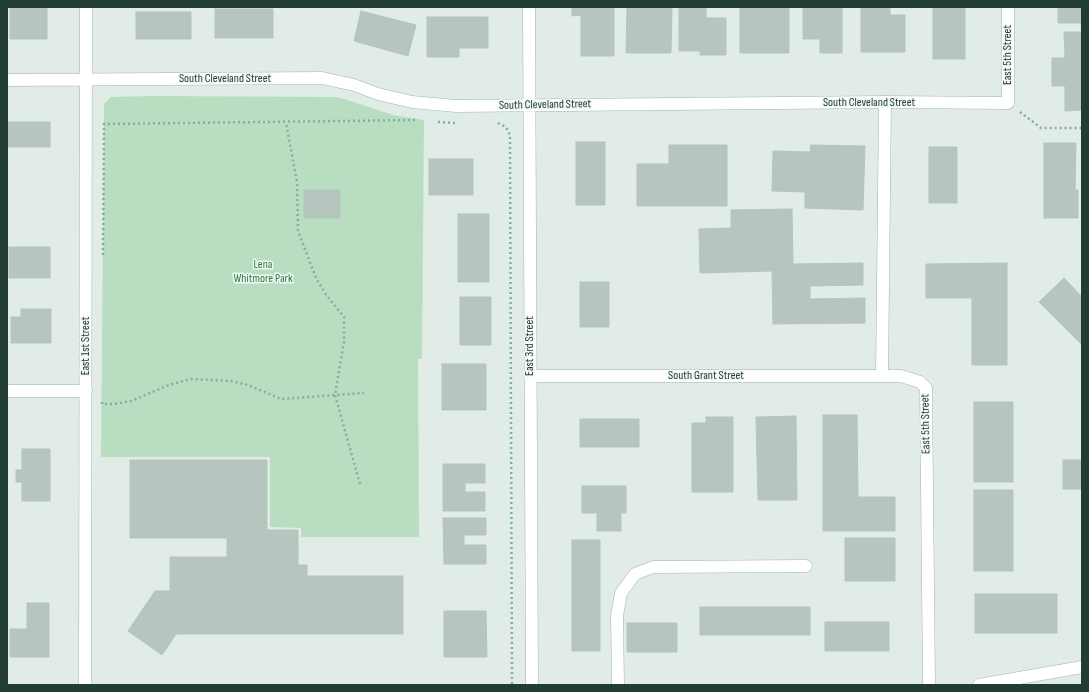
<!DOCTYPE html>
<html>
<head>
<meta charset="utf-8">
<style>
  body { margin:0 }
  #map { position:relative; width:1089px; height:692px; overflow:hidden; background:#e1ece6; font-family:"Sofia Sans Condensed",sans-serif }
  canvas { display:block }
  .frame { position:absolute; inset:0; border:8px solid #213c33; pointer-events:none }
</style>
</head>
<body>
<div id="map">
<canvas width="1089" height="692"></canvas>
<div class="frame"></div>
</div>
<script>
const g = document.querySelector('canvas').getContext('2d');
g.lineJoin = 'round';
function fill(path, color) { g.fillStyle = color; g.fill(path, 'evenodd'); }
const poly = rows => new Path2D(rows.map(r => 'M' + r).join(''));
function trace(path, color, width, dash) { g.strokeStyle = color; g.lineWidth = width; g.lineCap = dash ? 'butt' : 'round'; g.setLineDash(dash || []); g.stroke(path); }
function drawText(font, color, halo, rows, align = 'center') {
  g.font = font + ' "Sofia Sans Condensed",sans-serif'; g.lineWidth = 3; g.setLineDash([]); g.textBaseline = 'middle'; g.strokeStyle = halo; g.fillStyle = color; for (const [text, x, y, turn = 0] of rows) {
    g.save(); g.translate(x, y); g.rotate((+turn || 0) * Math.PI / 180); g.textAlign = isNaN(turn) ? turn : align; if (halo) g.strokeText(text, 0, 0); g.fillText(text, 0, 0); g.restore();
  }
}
fill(poly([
  [150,96,338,97,393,115,424,120,422,359,418,359,419,537,301,537,301,528,270,527,270,457,101,457,104,104,111,97]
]), '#b9ddc1');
const building = poly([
  [10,7,47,7,47,39,10,39,10,7],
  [572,7,614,7,614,56,581,56,581,15,572,16,572,7],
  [627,7,672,7,671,53,626,53,627,7],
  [679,7,706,7,706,18,726,18,726,55,700,55,700,51,679,51,679,7],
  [740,7,789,7,789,53,740,53,740,7],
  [803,7,842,7,842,53,820,53,820,39,803,39,803,7],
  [861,7,890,7,890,15,905,15,905,52,861,52,861,7],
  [1058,7,1082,7,1082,23,1058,23,1058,7],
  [933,8,965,8,965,59,933,59,933,8],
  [215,9,273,9,273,38,215,38,215,9],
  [361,11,416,25,408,56,354,41,361,11],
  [136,12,191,12,191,39,136,39,136,12],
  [427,17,488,17,488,48,459,48,459,57,427,57,427,17],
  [1064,32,1082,32,1082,110,1065,111,1065,86,1052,86,1052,58,1065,58,1064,32],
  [7,122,50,122,50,147,7,147,7,122],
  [576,142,605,142,605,205,576,205,576,142],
  [1044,143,1076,143,1075,190,1078,190,1078,218,1044,218,1044,143],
  [669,145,727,145,727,206,637,206,637,164,669,164,669,145],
  [811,145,865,146,863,210,805,208,805,192,772,191,773,151,810,152,811,145],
  [929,147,957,147,957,203,929,203,929,147],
  [429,159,473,159,473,195,429,195,429,159],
  [304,190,340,190,340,218,304,218,304,190],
  [792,209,793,264,863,263,863,285,810,286,810,299,865,298,865,323,773,324,772,271,700,273,699,229,731,228,731,210,792,209],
  [458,214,489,214,489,282,458,282,458,214],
  [9,247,50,247,50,278,9,278,9,247],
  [1007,263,1007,365,972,365,972,298,926,298,926,264,1007,263],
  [1064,278,1082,297,1082,342,1081,344,1039,302,1064,278],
  [580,282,609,282,609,327,580,327,580,282],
  [460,297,491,297,491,345,460,345,460,297],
  [21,309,51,309,51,343,11,343,11,317,21,317,21,309],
  [442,364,486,364,486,410,442,410,442,364],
  [974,402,1013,402,1013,482,974,482,974,402],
  [823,415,857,415,858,497,895,497,895,531,823,531,823,415],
  [796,416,797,500,758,500,756,417,796,416],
  [706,417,733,417,733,492,692,492,692,423,706,423,706,417],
  [580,419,639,419,639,447,580,447,580,419],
  [22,449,50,449,50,501,22,501,22,482,16,482,16,470,22,470,22,449],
  [130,460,267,460,267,530,298,530,298,565,307,565,307,576,403,576,403,634,176,634,162,655,128,631,155,591,170,591,170,557,227,557,227,538,130,538,130,460],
  [1063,460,1082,460,1082,489,1063,489,1063,460],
  [443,464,485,464,485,483,465,483,465,492,485,492,485,511,443,511,443,464],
  [582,486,626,486,626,513,621,513,621,531,597,531,597,513,582,513,582,486],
  [974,490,1013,490,1013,571,974,571,974,490],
  [443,518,486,518,486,535,464,535,464,545,486,545,486,564,444,564,443,518],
  [845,538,895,538,895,581,845,581,845,538],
  [572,540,600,540,600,651,572,651,572,540],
  [975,594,1057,594,1057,633,975,633,975,594],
  [27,603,49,603,49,657,10,657,10,629,27,629,27,603],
  [700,607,810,607,810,635,700,635,700,607],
  [444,611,486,611,487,657,444,657,444,611],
  [825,622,889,622,889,651,825,651,825,622],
  [627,623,677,623,677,652,627,652,627,623]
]);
fill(building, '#b6c6bf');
trace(building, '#b3c5bd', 1);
const minor = poly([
  [529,7,532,685],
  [7,80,322,78,354,85,378,94,412,102,456,106,885,102,1008,103,1008,7],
  [530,376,901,376,920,382,926,388,929,685],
  [882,376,885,102],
  [7,391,86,391],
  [85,685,86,7],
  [618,685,617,616,621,593,635,574,653,567,806,566],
  [979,685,1082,667]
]);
trace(minor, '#a4b4ad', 13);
trace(poly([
  [1020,112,1041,128,1082,128],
  [438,122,455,123],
  [498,123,506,127,510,135,512,685],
  [103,255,104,124,417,120],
  [102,402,102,404,114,404,131,401,169,385,191,379,231,381,248,385,281,399,335,395,344,342,344,317,327,296,316,278,298,231,297,182,286,123],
  [360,484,335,395,364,393]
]), '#81af9e', 2.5, [2, 3]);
trace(minor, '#fff', 12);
drawText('12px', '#213c33', '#f1f8f4', [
  ["East 5th Street",1008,55,-90],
  ["South Cleveland Street",225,79],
  ["South Cleveland Street",869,103],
  ["South Cleveland Street",545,105,-1],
  ["East 1st Street",86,346,-90],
  ["East 3rd Street",530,346,-90],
  ["South Grant Street",706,376],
  ["East 5th Street",926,424,-91]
]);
drawText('12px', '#2b7343', '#f1f8f4', [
  ["Lena",263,265],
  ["Whitmore Park",263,279]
]);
</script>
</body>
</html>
